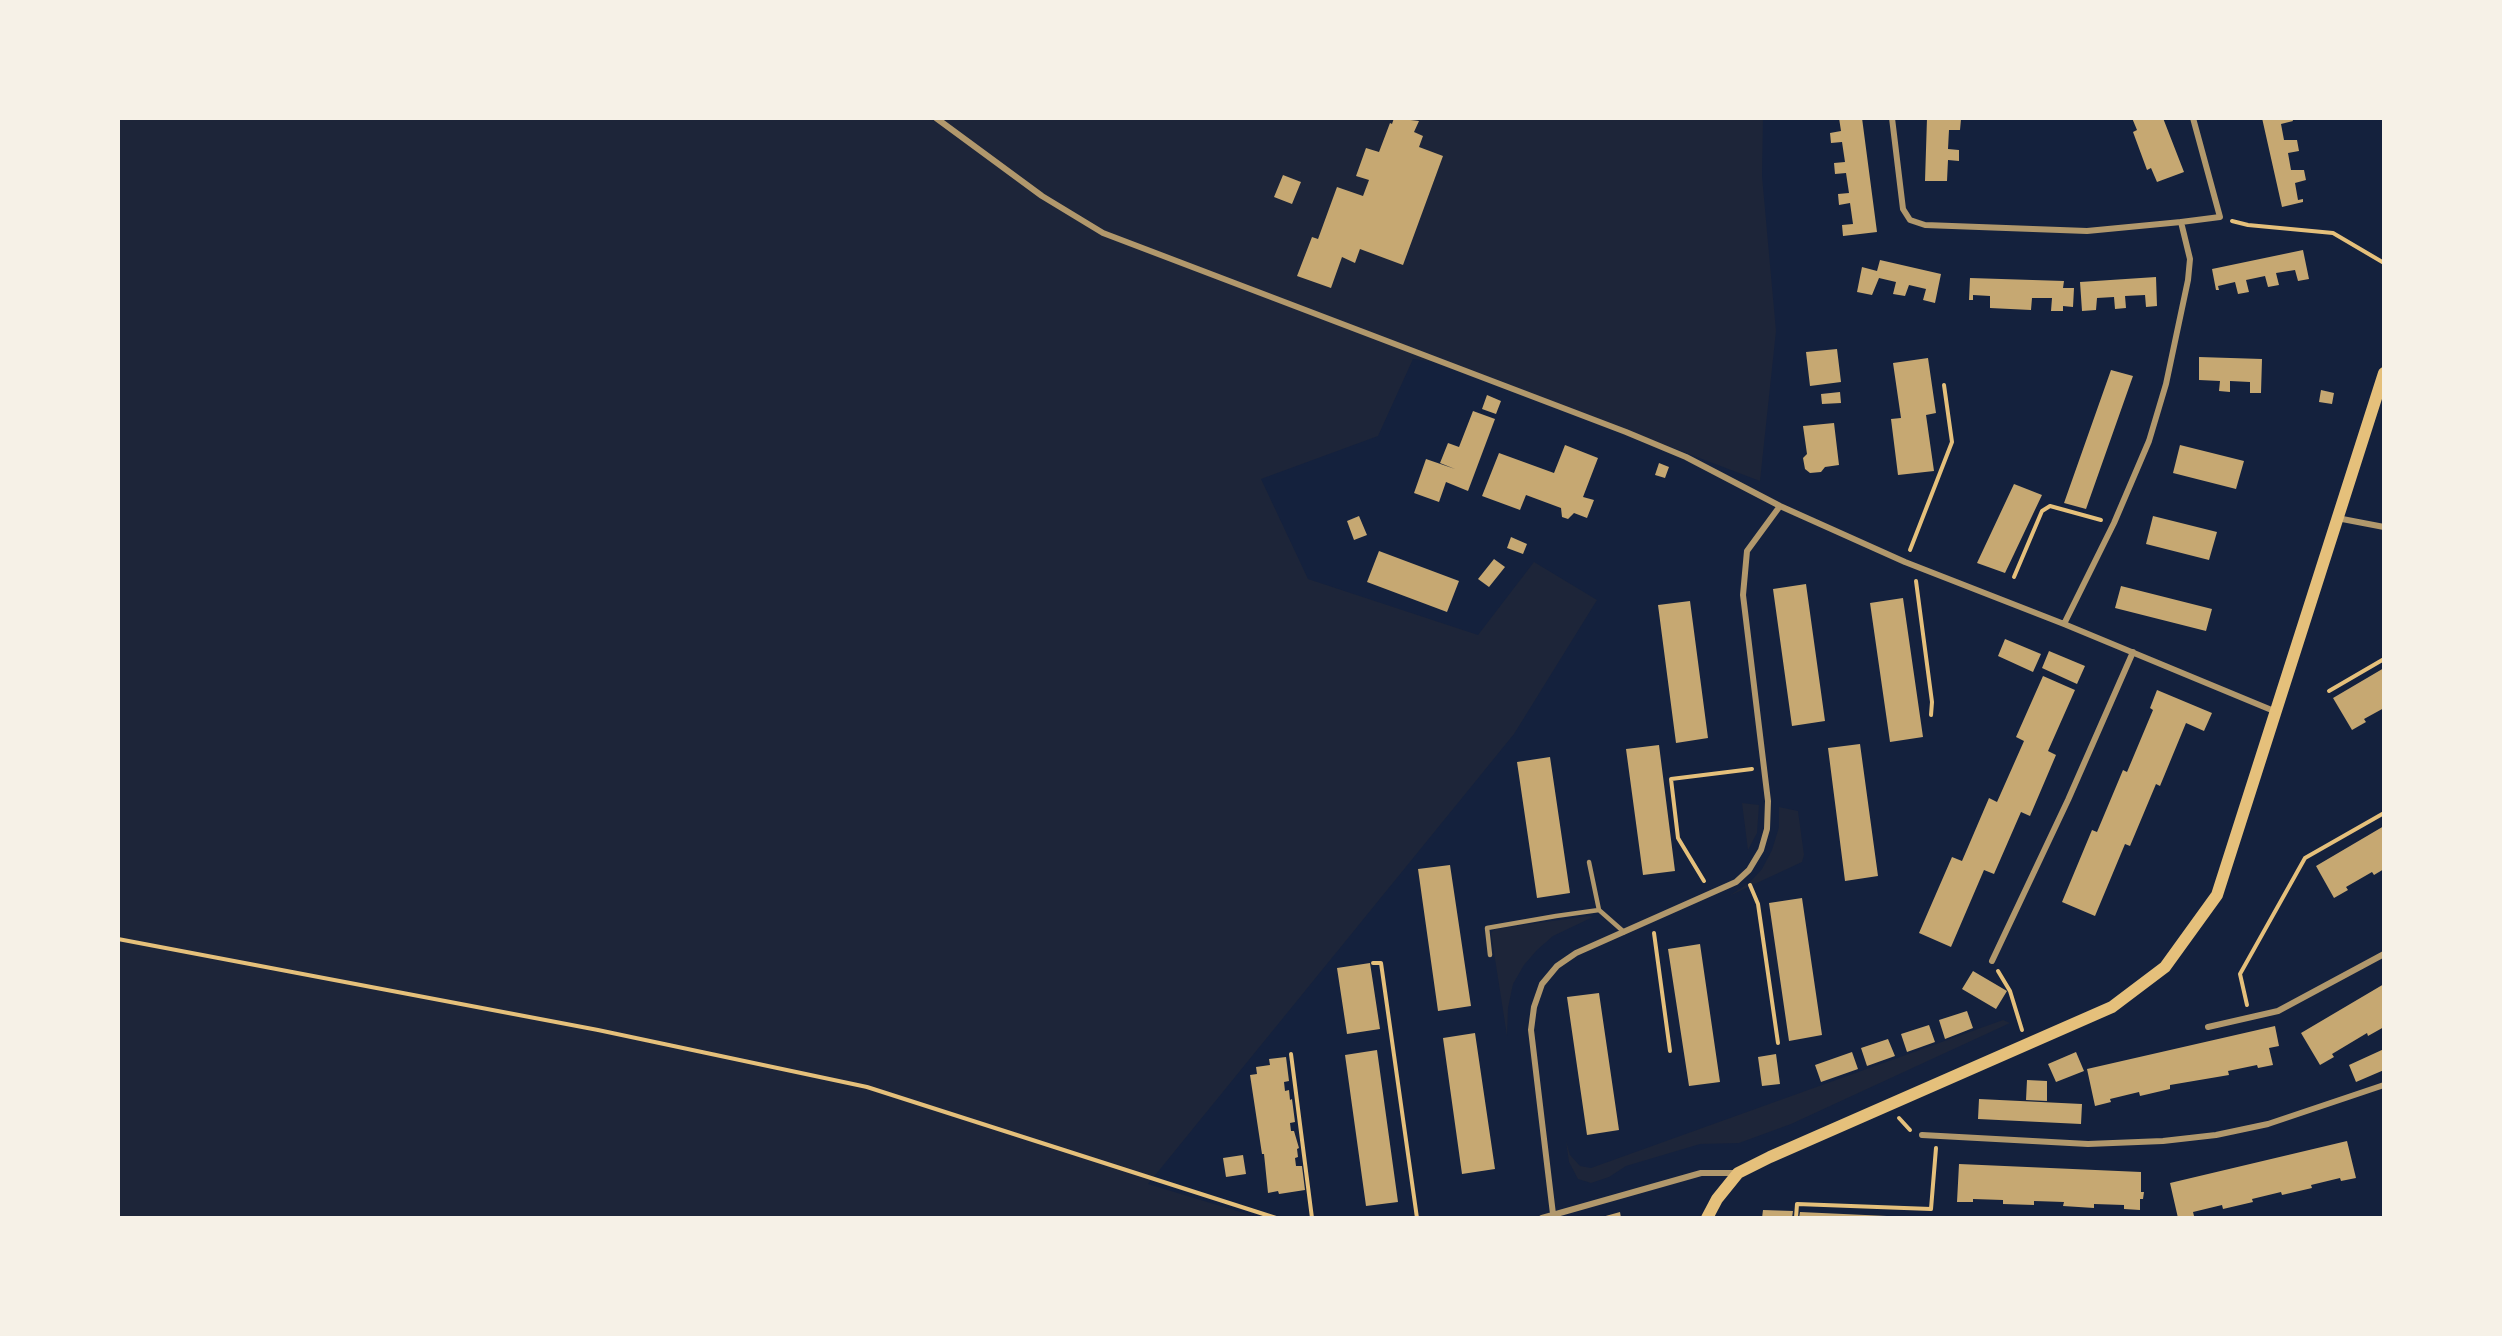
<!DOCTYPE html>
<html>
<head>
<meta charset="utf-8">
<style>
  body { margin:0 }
  #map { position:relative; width:2502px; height:1336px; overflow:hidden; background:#14213d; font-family:Bitter,serif }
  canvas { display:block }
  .frame { position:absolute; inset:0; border:120px solid #f6f1e7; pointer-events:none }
</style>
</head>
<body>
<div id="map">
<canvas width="2502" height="1336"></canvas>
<div class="frame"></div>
</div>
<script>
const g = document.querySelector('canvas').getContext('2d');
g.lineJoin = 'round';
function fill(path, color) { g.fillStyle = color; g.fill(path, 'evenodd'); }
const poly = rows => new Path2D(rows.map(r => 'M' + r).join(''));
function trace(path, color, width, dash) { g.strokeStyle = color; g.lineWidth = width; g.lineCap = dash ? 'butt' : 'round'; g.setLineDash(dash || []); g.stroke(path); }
fill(poly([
  [119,119,1763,119,1762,176,1776,331,1760,481,1452,364,1413,359,1378,436,1261,479,1308,579,1478,635,1534,562,1597,600,1514,734,1148,1184,1257,1217,119,1218],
  [1742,803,1759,805,1757,833,1748,850],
  [1779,807,1798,811,1804,855,1802,862,1729,896,1749,883,1762,869,1772,850,1779,827],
  [1588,916,1593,917,1553,936,1537,950,1524,965,1513,984,1508,1008,1507,1036,1491,933,1495,929],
  [2003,1020,2010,1023,1791,1124,1739,1143,1700,1144,1626,1166,1609,1177,1591,1183,1578,1179,1569,1162,1566,1141,1570,1155,1580,1166,1591,1168]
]), '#1d2539');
fill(poly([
  [1394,118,1419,121,1414,132,1423,136,1419,147,1443,156,1403,265,1360,249,1355,263,1342,257,1331,288,1297,276,1312,237,1318,239,1337,187,1363,196,1369,180,1356,176,1366,148,1379,152,1390,123,1392,124],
  [1839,118,1862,118,1877,232,1843,236,1842,225,1853,224,1850,203,1839,205,1838,194,1849,193,1846,173,1835,174,1834,163,1845,162,1842,142,1831,143,1830,133,1841,131],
  [1927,118,1961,119,1960,130,1949,130,1948,149,1959,150,1959,161,1948,160,1947,181,1925,181],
  [2132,118,2163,118,2184,172,2157,182,2151,168,2147,170,2133,132,2137,130],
  [2262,118,2292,118,2293,121,2281,124,2284,140,2297,140,2299,151,2288,153,2291,170,2304,170,2306,180,2295,183,2298,200,2303,199,2303,202,2282,207],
  [1283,175,1301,182,1292,204,1274,197],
  [2303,250,2309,279,2298,281,2295,270,2276,273,2279,285,2268,287,2265,276,2246,280,2249,292,2238,294,2235,282,2218,286,2219,290,2216,290,2212,269],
  [1880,260,1941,274,1935,303,1923,300,1926,289,1909,285,1905,296,1893,294,1896,282,1879,278,1872,295,1857,292,1862,267,1877,271],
  [2156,277,2157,306,2146,307,2145,295,2125,296,2126,308,2115,309,2114,297,2097,298,2096,310,2082,311,2080,282],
  [1970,278,2064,281,2063,288,2074,288,2073,307,2063,306,2063,311,2051,311,2052,298,2032,298,2031,310,1990,308,1990,296,1973,295,1973,300,1969,300],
  [1837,349,1841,382,1810,386,1806,352],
  [2199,357,2262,359,2261,393,2250,393,2250,382,2230,381,2230,392,2219,391,2220,381,2199,380],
  [1928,358,1936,413,1926,415,1934,471,1898,475,1891,419,1901,418,1893,363],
  [2111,370,2133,376,2086,509,2064,503],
  [2321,390,2334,393,2332,404,2319,402],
  [1840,392,1841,403,1822,404,1821,394],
  [1487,395,1501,401,1496,414,1482,409],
  [1473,411,1495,419,1468,491,1446,482,1439,502,1414,493,1426,459,1455,469,1440,463,1448,443,1459,447],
  [1834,423,1839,465,1825,467,1821,472,1810,473,1805,469,1803,458,1807,454,1803,426],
  [1565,445,1598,458,1583,497,1594,500,1587,518,1574,513,1568,519,1562,517,1561,508,1526,495,1520,510,1482,496,1499,453,1554,473],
  [2180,445,2244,461,2236,489,2173,473],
  [1659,463,1669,467,1665,478,1655,475],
  [2014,484,2042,495,2005,573,1977,563],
  [1359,516,1367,535,1354,540,1347,521],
  [2153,516,2217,532,2209,560,2146,544],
  [1511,537,1527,544,1523,554,1507,548],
  [1379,551,1459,581,1447,612,1367,582],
  [1494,559,1505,567,1489,587,1478,579],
  [1806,584,1825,721,1792,726,1773,589],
  [2121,586,2212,609,2206,631,2115,608],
  [1903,598,1923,737,1890,742,1870,603],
  [1690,601,1708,738,1676,743,1658,605],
  [2005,639,2041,654,2033,672,1998,656],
  [2049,651,2085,666,2077,684,2042,668],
  [2384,668,2384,708,2364,719,2366,722,2352,730,2333,698],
  [2043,676,2075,690,2048,751,2056,755,2030,816,2021,812,1994,874,1984,870,1951,947,1919,933,1952,857,1962,861,1989,798,1997,802,2024,741,2016,737],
  [2157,690,2212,713,2204,731,2186,723,2160,786,2156,784,2130,846,2125,844,2095,916,2062,902,2092,830,2097,832,2123,770,2127,772,2153,710,2150,708],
  [1860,744,1878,876,1845,881,1828,748],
  [1659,745,1675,871,1643,875,1626,749],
  [1550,757,1570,893,1537,898,1517,762],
  [2384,826,2384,869,2374,875,2372,872,2346,887,2348,890,2334,898,2316,866],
  [1450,865,1471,1006,1438,1011,1418,869],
  [1802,898,1822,1035,1789,1041,1769,903],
  [1700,944,1720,1082,1689,1086,1668,949],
  [1370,963,1380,1029,1347,1034,1337,968],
  [1973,971,2007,991,1996,1009,1962,989],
  [2384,984,2384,1027,2368,1036,2367,1033,2332,1054,2334,1057,2320,1065,2301,1033],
  [1599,993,1619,1130,1587,1135,1567,997],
  [1967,1011,1973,1028,1945,1039,1939,1020],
  [1929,1025,1935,1042,1907,1052,1901,1034],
  [2275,1026,2279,1046,2269,1048,2273,1065,2258,1068,2257,1065,2228,1071,2229,1075,2170,1085,2170,1089,2140,1096,2139,1092,2110,1099,2111,1102,2095,1106,2087,1069],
  [1475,1033,1495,1169,1462,1174,1443,1038],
  [1888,1039,1895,1056,1867,1066,1861,1048],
  [2384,1049,2384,1070,2356,1082,2349,1065],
  [1377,1050,1398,1202,1366,1206,1345,1055],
  [1852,1052,1858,1069,1821,1082,1815,1065],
  [2076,1052,2084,1071,2056,1082,2048,1064],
  [1776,1054,1780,1084,1762,1086,1758,1057],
  [1286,1057,1289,1081,1284,1082,1285,1091,1289,1090,1290,1100,1292,1099,1295,1122,1290,1123,1291,1131,1294,1131,1299,1148,1297,1149,1298,1157,1295,1158,1296,1166,1302,1166,1305,1190,1279,1194,1278,1191,1268,1193,1264,1154,1262,1154,1250,1075,1257,1074,1256,1067,1270,1065,1269,1059],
  [2027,1080,2047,1081,2047,1101,2026,1100],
  [1979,1099,2082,1104,2081,1124,1978,1119],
  [2347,1141,2356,1178,2341,1181,2340,1178,2311,1185,2312,1188,2282,1195,2281,1192,2252,1199,2253,1202,2223,1209,2222,1205,2193,1212,2194,1216,2178,1218,2170,1183],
  [1243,1155,1246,1174,1226,1177,1223,1158],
  [1959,1164,2141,1172,2141,1192,2144,1192,2143,1199,2140,1199,2140,1210,2124,1209,2124,1205,2094,1204,2094,1208,2063,1206,2064,1202,2034,1201,2034,1205,2003,1204,2003,1200,1973,1199,1973,1202,1957,1202],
  [1763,1210,1793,1211,1792,1218,1762,1218],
  [1620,1212,1621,1218,1602,1218,1602,1217],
  [1800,1212,1887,1216,1887,1218,1799,1218]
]), '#c6a872');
trace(poly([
  [2232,221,2248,225,2333,233,2384,263],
  [1910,550,1952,442,1944,385],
  [2014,577,2042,511,2050,506,2101,520],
  [1916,581,1932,702,1931,715],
  [2329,691,2384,659],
  [1704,881,1678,838,1671,779,1752,769],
  [1750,885,1758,904,1778,1043],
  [1654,933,1670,1051],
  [118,939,598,1030,867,1087,1276,1218],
  [1373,963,1381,963,1417,1218],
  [1998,971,2010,991,2022,1030],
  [2247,1005,2240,974,2305,858,2384,813],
  [1291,1054,1312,1218],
  [1899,1118,1910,1130],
  [1796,1218,1797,1204,1931,1209,1936,1148]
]), '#e5c07b', 4);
trace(poly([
  [1589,862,1599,910],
  [1490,955,1487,928,1556,916,1599,910,1624,932]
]), '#b1986c', 4.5);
trace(poly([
  [936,118,1042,196,1103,233,1626,432,1686,457,1780,506,1905,562,2064,624,2274,711],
  [1892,118,1903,209,1910,220,1925,225,2087,231,2181,222,2190,259,2188,280,2166,384,2149,441,2114,523,2064,624],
  [2181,222,2220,217,2193,118],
  [2337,518,2384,527],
  [1992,961,2068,800,2133,652],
  [2208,1027,2278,1011,2384,954],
  [1922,1135,2088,1144,2163,1141,2216,1135,2268,1124,2384,1085],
  [1553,1214,1531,1030,1534,1007,1542,984,1557,966,1576,953,1736,882,1749,870,1761,850,1767,829,1768,801,1743,595,1747,551,1780,506],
  [1542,1218,1701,1173,1736,1173]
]), '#b1986c', 6);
trace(poly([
  [1707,1218,1717,1199,1738,1173,1770,1157,2112,1007,2165,967,2217,895,2384,373]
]), '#e5c07b', 12);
</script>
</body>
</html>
